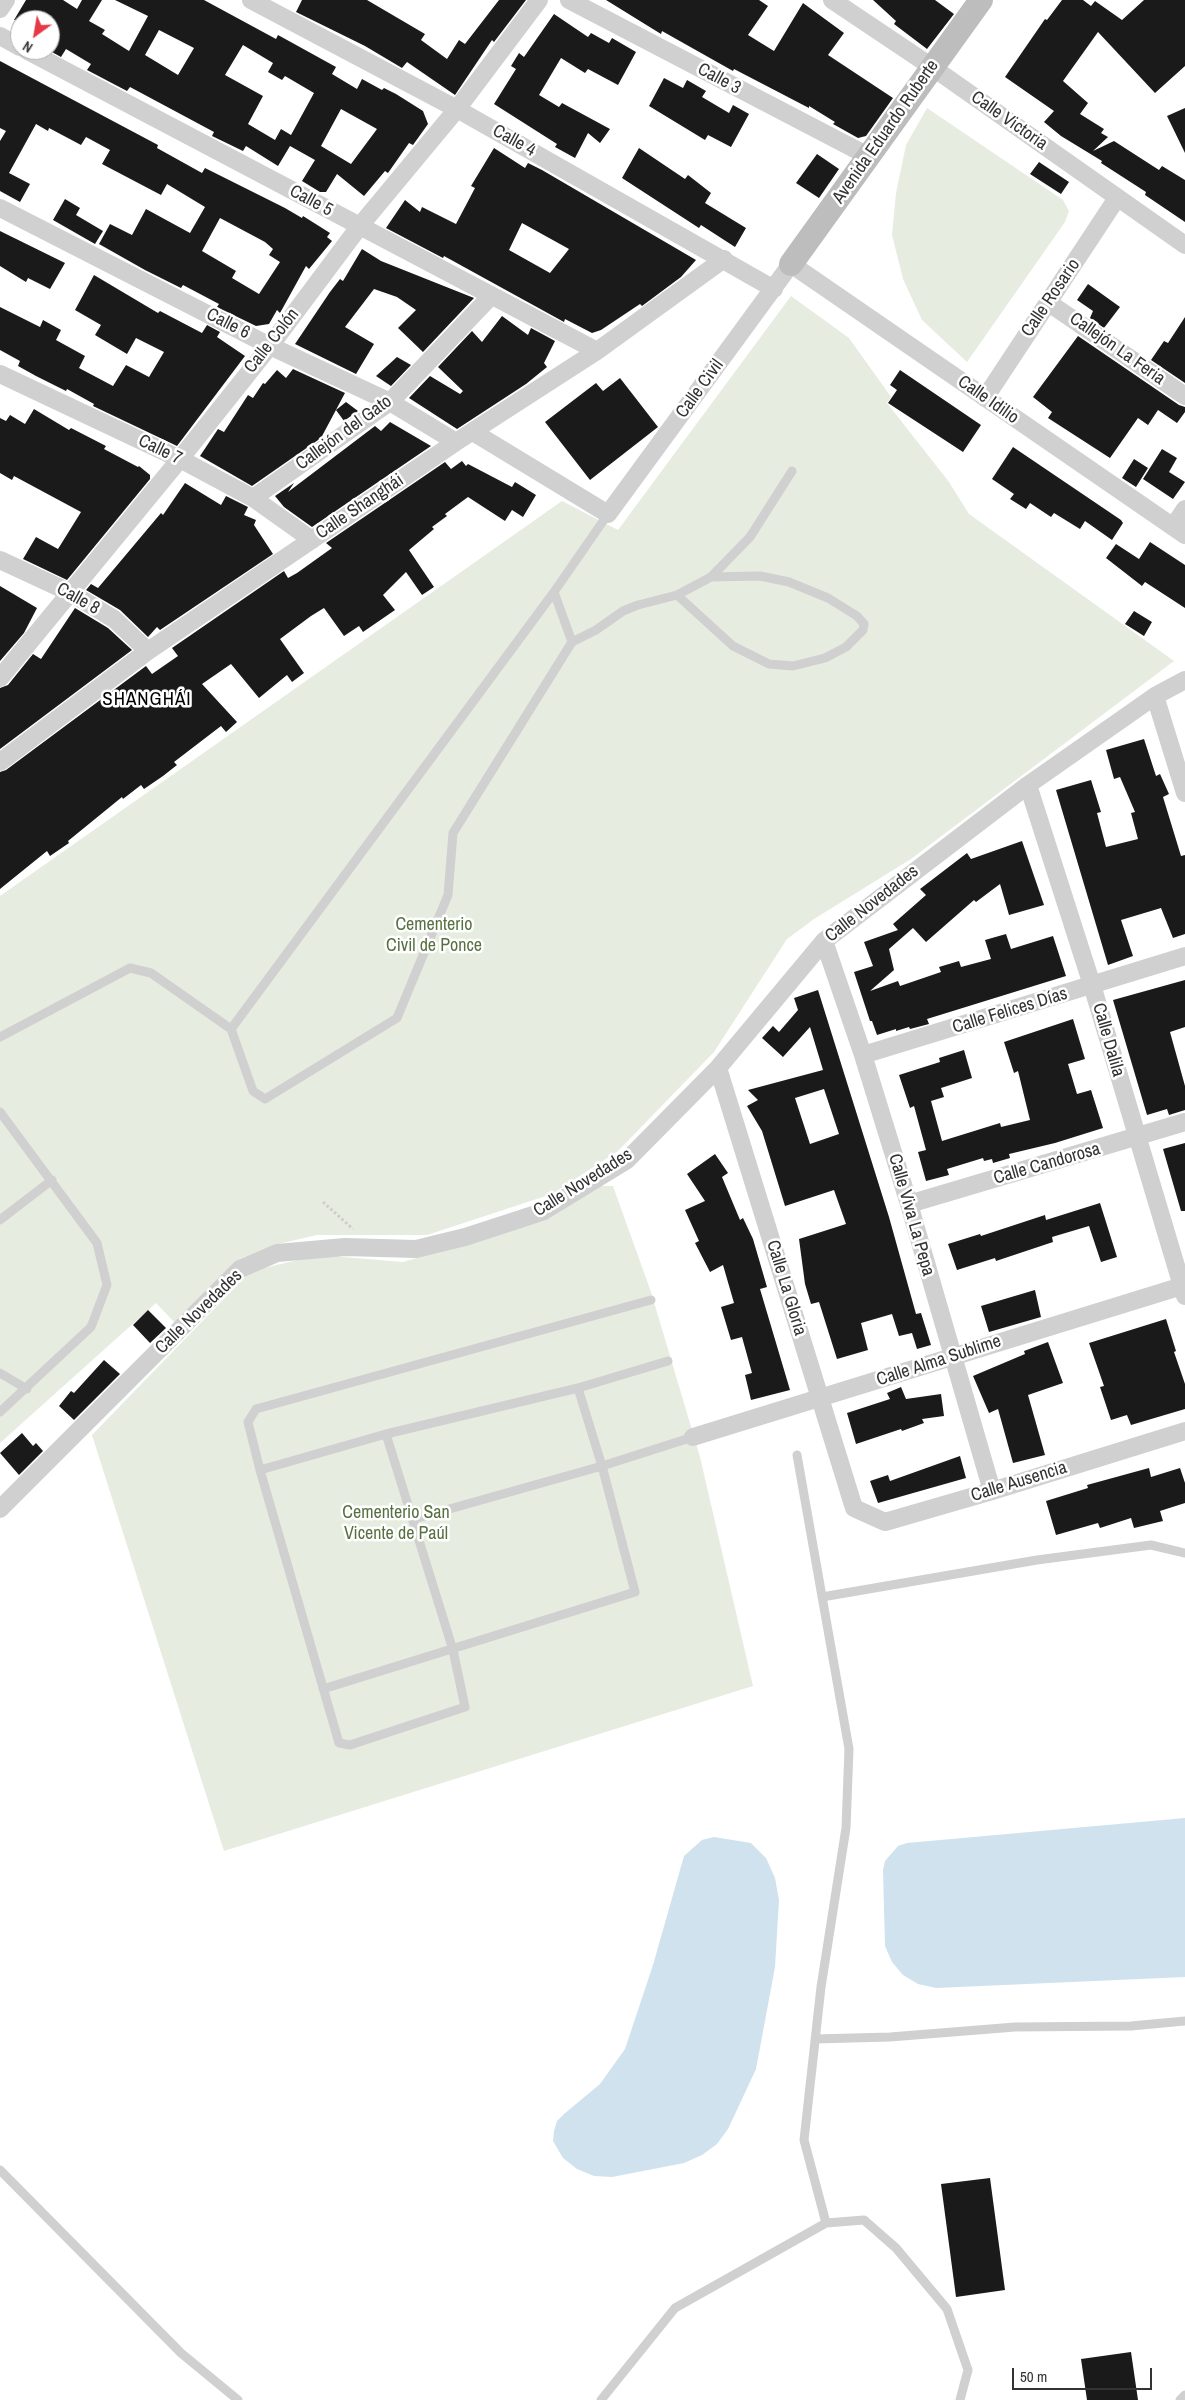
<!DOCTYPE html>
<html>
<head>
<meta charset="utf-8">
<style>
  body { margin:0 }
  #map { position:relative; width:1185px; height:2400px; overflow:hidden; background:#fff; font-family:"Archivo Narrow",sans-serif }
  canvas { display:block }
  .north { position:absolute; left:10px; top:10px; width:50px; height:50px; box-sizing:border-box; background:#fff; border:1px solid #adadad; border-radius:50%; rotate:212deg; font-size:14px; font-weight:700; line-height:20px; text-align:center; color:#333 }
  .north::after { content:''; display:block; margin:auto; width:18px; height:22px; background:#e63946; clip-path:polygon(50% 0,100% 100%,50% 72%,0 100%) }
  .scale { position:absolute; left:1012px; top:2368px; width:140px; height:22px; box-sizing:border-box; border:2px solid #333; border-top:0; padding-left:6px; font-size:15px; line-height:18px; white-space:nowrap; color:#333; -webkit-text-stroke:4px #fff; paint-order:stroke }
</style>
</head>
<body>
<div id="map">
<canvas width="1185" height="2400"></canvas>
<div class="north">N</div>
<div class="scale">50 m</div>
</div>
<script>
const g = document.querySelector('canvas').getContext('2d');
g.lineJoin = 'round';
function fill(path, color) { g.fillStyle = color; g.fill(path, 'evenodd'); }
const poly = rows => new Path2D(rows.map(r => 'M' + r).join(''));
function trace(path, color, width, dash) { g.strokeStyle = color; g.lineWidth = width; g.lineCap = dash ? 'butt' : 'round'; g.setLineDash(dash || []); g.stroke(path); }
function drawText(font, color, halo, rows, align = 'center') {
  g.font = font + ' "Archivo Narrow",sans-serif'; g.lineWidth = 5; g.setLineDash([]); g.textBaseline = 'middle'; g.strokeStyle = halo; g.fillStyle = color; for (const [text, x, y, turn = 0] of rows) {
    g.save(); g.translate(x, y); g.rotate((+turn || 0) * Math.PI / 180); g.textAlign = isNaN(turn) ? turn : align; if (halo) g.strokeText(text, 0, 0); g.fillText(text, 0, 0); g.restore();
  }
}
fill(poly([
  [927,108,1063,200,1069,211,1065,222,967,362,922,320,903,279,892,235,896,193,906,145],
  [791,296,849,338,891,397,887,403,949,482,969,514,1174,661,911,859,814,919,787,939,714,1052,618,1151,552,1194,427,1235,317,1235,274,1245,240,1259,177,1325,156,1303,0,1443,0,896,562,501,618,530],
  [600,1186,613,1186,651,1292,700,1457,753,1686,224,1851,92,1435,251,1271,319,1255,403,1262,544,1221]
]), '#e6ecdf');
fill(poly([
  [1185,1818,1185,1977,936,1988,918,1984,903,1975,892,1962,885,1946,883,1870,885,1861,898,1846,907,1843],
  [714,1837,751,1843,766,1858,775,1878,779,1900,775,1967,756,2069,728,2129,717,2144,702,2155,684,2163,612,2177,594,2176,577,2169,563,2158,553,2141,554,2131,557,2121,564,2114,600,2084,625,2049,653,1965,684,1856,702,1840]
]), '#cfe2ee');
fill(poly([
  [26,0,63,0,77,9,82,0,102,0,89,21,105,30,102,34,129,51,148,16,115,0,204,0,276,39,278,35,336,67,332,74,357,89,362,79,382,90,384,88,396,94,423,111,428,124,413,145,409,143,388,173,385,171,364,196,337,174,326,192,320,192,302,181,315,160,290,146,278,166,246,146,243,151,212,136,214,132,130,87,127,91,87,70,91,64,66,49,61,57,50,51,50,20,14,20],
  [159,30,194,48,178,75,145,55],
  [243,45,273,63,268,72,282,80,285,76,314,93,291,135,281,129,275,140,248,124,263,96,225,75],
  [341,109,377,129,351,164,321,146],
  [302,0,367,0,425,34,421,40,447,59,459,40,465,44,499,0,526,0,494,42,492,40,455,95,407,62,402,68,365,46,296,12],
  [606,0,759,0,768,6,748,35,774,51,803,3,844,33,828,55,893,98,866,136,858,138,833,124,835,122,809,106,809,108,734,69,733,71,662,31,661,34],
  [873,0,935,0,954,14,927,49,894,24,896,21],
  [1062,0,1083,0,1091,6,1095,1,1122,20,1144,0,1185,0,1185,66,1155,93,1098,32,1063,81,1088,103,1080,114,1104,129,1101,133,1108,137,1093,151,1114,141,1159,170,1162,166,1185,180,1185,222,1145,195,1146,192,1101,163,1102,161,1061,136,1044,122,1054,111,1005,77,1045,19,1047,20],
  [554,14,588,37,591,33,609,43,612,38,636,52,618,85,588,69,585,73,561,58,539,95,559,107,562,103,610,129,600,143,588,133,575,158,555,147,557,144,494,104,516,69,511,66,519,53,524,57],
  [0,61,158,145,157,148,202,173,205,168,285,208,302,218,303,216,330,233,327,237,332,241,309,269,306,266,280,313,277,310,269,324,256,326,217,307,219,304,183,285,181,288,145,270,99,244,110,224,132,235,146,209,190,233,205,207,167,184,161,195,102,164,110,150,86,137,81,145,49,128,48,131,36,124,9,173,30,184,20,202,0,191,0,141,6,131,0,128],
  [220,218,265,242,273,249,269,255,280,262,259,294,232,278,236,271,202,251],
  [664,78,683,88,687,80,706,91,702,97,729,113,733,105,749,114,731,147,708,135,705,140,649,106],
  [1185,108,1185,153,1167,116],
  [494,148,525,168,528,163,542,170,696,260,681,277,642,306,640,304,601,330,592,333,565,319,564,322,444,256,443,258,386,228,405,200,420,212,422,207,456,224,475,188,471,186],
  [522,223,569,249,550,273,509,250],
  [639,148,685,179,688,175,711,193,705,203,746,228,735,247,701,225,699,228,622,178],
  [817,154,839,169,819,198,796,183],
  [1039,162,1069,182,1061,194,1030,174],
  [65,199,80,208,76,215,103,231,95,244,53,220],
  [0,231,65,263,50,289,28,278,26,282,0,266],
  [362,249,381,261,474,298,423,352,398,328,416,310,397,297,374,289,345,327,374,344,356,374,295,344,330,292,340,279,343,281],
  [94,275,158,313,160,311,202,333,207,325,220,332,217,337,245,356,177,446,93,406,94,404,67,389,66,391,36,376,18,366,20,361,0,350,0,307,40,327,43,320,61,330,56,340,85,356,79,368,113,386,126,365,149,377,164,352,136,338,127,354,95,335,101,325,75,310],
  [1088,284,1120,307,1104,328,1090,318,1093,311,1077,300],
  [502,316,528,335,531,328,555,341,544,363,547,367,526,384,457,429,409,398,430,376,460,394,463,391,438,367,472,331,482,342],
  [1185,317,1185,383,1151,360,1164,341,1168,343],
  [1078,336,1179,405,1185,407,1185,412,1177,423,1158,410,1148,425,1138,418,1110,458,1048,418,1052,412,1033,397],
  [397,357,411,365,391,386,376,376],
  [293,369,345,393,321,438,252,486,200,456,218,429,224,432,248,395,253,398,263,383,265,384,277,370,286,378],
  [900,370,981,425,963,452,888,403,897,390,890,385],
  [620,378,658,427,590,480,545,422,596,383,603,391],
  [346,402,358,411,344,421,336,410],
  [34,409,69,430,71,428,106,446,104,449,138,467,139,466,150,475,150,479,67,580,23,559,36,537,58,549,81,512,14,476,12,480,0,473,0,418,6,421,10,415,25,424],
  [390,422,431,446,312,527,284,507,275,496,294,483,288,492,375,426,381,431],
  [1013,447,1121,520,1123,523,1112,540,1085,521,1080,529,1054,513,1051,517,1030,503,1026,509,1010,499,1014,494,992,479],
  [1162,449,1177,458,1169,472,1185,482,1173,499,1143,479],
  [1134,459,1148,468,1136,487,1122,478],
  [462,461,466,466,468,464,512,487,515,482,536,495,523,517,512,510,505,521,468,497,445,514,447,516,432,527,434,529,409,550,434,587,422,595,406,572,383,595,395,610,363,632,359,626,344,636,324,608,311,616,280,639,304,673,292,682,287,675,259,698,231,664,202,684,237,722,226,732,221,726,174,762,177,765,163,776,144,789,141,785,123,799,122,797,68,841,69,843,50,856,47,851,0,889,0,772,6,770,146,666,152,674,178,656,172,648,284,571,288,578,297,573,332,548,326,543,445,462,451,469],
  [185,483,221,505,226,496,248,507,244,515,256,520,254,525,273,554,160,630,157,627,148,637,120,610,86,590,91,584,98,588,161,513,163,515],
  [1150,542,1185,565,1185,608,1145,582,1142,586,1106,558,1116,544,1139,559],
  [0,586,37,608,24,633,0,661],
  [75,608,108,628,132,650,0,749,0,688,8,685,33,654,41,659],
  [1134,611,1152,622,1144,636,1125,624],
  [1144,739,1156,776,1160,774,1169,794,1163,797,1181,856,1185,855,1185,934,1173,938,1161,908,1121,920,1133,956,1108,965,1056,790,1091,780,1101,812,1097,813,1106,847,1138,839,1131,813,1135,812,1120,777,1114,779,1106,750],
  [1022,841,1044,905,1009,915,1000,884,976,902,974,900,926,942,913,928,889,949,894,970,870,991,898,981,900,986,941,972,939,967,959,961,961,967,991,959,985,940,1006,934,1011,949,1053,936,1066,976,927,1019,929,1024,910,1029,909,1027,896,1031,896,1029,877,1035,872,1021,870,1021,854,972,873,966,864,942,898,930,893,924,926,895,920,889,967,853,971,859],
  [1185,980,1185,1027,1170,1032,1185,1086,1185,1110,1169,1115,1167,1109,1147,1115,1113,1000],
  [818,990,889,1217,916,1314,921,1313,931,1345,917,1349,912,1333,899,1336,892,1314,861,1323,868,1350,837,1359,819,1302,811,1304,805,1284,799,1239,846,1224,834,1190,785,1206,762,1131,747,1106,758,1100,748,1090,823,1070,810,1027,783,1057,762,1038,773,1026,779,1032,798,1010,794,998],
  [824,1089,839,1134,810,1144,795,1098],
  [1073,1019,1085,1059,1068,1064,1077,1094,1091,1090,1103,1128,1055,1143,1009,1154,1010,1158,993,1163,992,1159,984,1161,983,1158,947,1169,949,1175,926,1181,918,1152,926,1150,914,1106,910,1108,899,1075,940,1062,939,1058,964,1050,972,1078,941,1088,944,1097,931,1101,942,1141,1000,1123,1001,1127,1030,1120,1018,1071,1014,1073,1004,1042],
  [1185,1143,1185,1211,1181,1211,1163,1149],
  [715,1154,728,1173,722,1177,740,1220,743,1218,753,1239,767,1287,760,1289,790,1390,751,1400,745,1375,752,1373,742,1337,731,1340,721,1307,734,1303,723,1265,710,1272,695,1243,699,1241,685,1210,705,1201,687,1174],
  [1100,1203,1117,1257,1101,1262,1089,1226,1052,1237,1053,1242,996,1261,995,1258,957,1270,948,1244,980,1234,981,1236,1045,1215,1046,1220],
  [1035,1290,1041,1317,989,1332,981,1306],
  [148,1310,166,1328,150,1343,133,1325],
  [1166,1319,1176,1351,1174,1352,1185,1384,1185,1409,1131,1425,1127,1415,1111,1420,1100,1387,1104,1386,1089,1343],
  [1048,1342,1063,1383,1028,1395,1045,1455,1013,1463,998,1409,989,1413,973,1376,1025,1354,1024,1351],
  [104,1360,120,1374,74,1420,59,1406,71,1391,74,1393],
  [901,1387,906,1399,941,1394,944,1416,922,1419,924,1423,902,1431,901,1429,856,1444,847,1413,890,1399,887,1393],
  [22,1433,33,1446,36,1443,43,1451,19,1475,0,1453],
  [960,1456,966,1478,878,1503,870,1481,888,1475,890,1481],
  [1149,1468,1151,1477,1180,1468,1185,1483,1185,1503,1160,1511,1163,1521,1134,1528,1131,1518,1100,1528,1098,1523,1056,1535,1046,1501,1088,1488,1087,1485],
  [990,2178,1005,2290,956,2297,941,2184],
  [1131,2352,1138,2400,1087,2400,1081,2359]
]), '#1a1a1a');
trace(poly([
  [323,1202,353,1229]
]), '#cdcdcd', 3, [2.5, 2.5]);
trace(poly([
  [608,514,554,592,231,1029,253,1091,265,1099,397,1018,448,895,453,833,572,642,596,630,623,611,638,605,677,595,733,646,769,664,793,666,825,658,846,647,863,630,864,624,857,616,828,598,789,582,760,576,711,577],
  [554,592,572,642],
  [677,595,711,577,750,537,792,471],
  [0,1037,130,968,151,973,231,1029],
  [0,1112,97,1243,107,1285,91,1327,0,1412],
  [0,1220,52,1180],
  [0,1373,27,1389],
  [386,1434,453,1650,465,1707,350,1745,339,1743,260,1470,248,1422,256,1409,651,1300],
  [797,1455,849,1749,846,1828,821,1987,804,2140,826,2223],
  [260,1470,386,1434,578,1388,668,1361],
  [414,1519,602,1466,693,1437],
  [822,1597,1037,1560,1151,1545,1185,1553],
  [323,1689,635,1592,602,1466,578,1388],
  [815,2039,890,2037,1015,2027,1131,2026,1185,2021],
  [0,2170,181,2353,238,2400],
  [601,2400,675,2308,826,2223,864,2220,896,2248,947,2309,968,2370,960,2400],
  [1180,2400,1185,2395]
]), '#d0d0d0', 9);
trace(poly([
  [251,0,457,109,774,289],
  [569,0,870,157],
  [832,0,932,67,1185,245],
  [0,9,6,0],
  [0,36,20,47],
  [26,50,597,351],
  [0,208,270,346,390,402,456,442],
  [1049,303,1185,396],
  [0,374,180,459,253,498,312,540],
  [985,398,1117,198],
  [473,432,608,514,791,264,1185,535],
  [253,498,390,402,491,296],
  [1173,527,1185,509],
  [0,560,71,593,114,619,148,651],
  [0,678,180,459,270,346,359,227,457,109,539,0],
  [1155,696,1185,793],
  [0,762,148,651,456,442,597,351,724,259],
  [1028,785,1092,985,1185,1296],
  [824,941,863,1055,909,1204,992,1491],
  [863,1055,1185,956],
  [718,1068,854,1508,885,1522,992,1491,1185,1431],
  [909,1204,1185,1122],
  [693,1437,1185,1285],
  [0,1509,240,1269,277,1253,345,1247,416,1249,465,1237,542,1212,627,1160,718,1068,824,941,1028,785,1155,696,1185,680]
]), '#d0d0d0', 18);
trace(poly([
  [791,264,981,0]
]), '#bdbdbd', 24);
drawText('18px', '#333', '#fff', [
  ["Calle 3",719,79,28],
  ["Calle Victoria",1009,121,35],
  ["Avenida Eduardo Ruberte",886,132,-55],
  ["Calle 4",514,141,29],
  ["Calle 5",311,201,28],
  ["Calle Rosario",1051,298,-56],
  ["Calle 6",228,324,27],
  ["Calle Colón",272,341,-52],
  ["Callejón La Feria",1117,349,35],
  ["Calle Civil",700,389,-54],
  ["Calle Idilio",988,400,35],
  ["Callejón del Gato",344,433,-36],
  ["Calle 7",160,450,26],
  ["Calle Shanghái",360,507,-34],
  ["Calle 8",78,599,29],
  ["Calle Novedades",872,904,-38],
  ["Calle Felices Días",1010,1011,-17],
  ["Calle Dalila",1108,1040,74],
  ["Calle Candorosa",1047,1164,-16],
  ["Calle Novedades",583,1183,-32],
  ["Calle Viva La Pepa",911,1215,74],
  ["Calle La Gloria",786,1288,73],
  ["Calle Novedades",199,1312,-44],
  ["Calle Alma Sublime",939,1361,-18],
  ["Calle Ausencia",1019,1482,-17]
]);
drawText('18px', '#56703f', '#fff', [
  ["Cementerio",434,925],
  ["Civil de Ponce",434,946],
  ["Cementerio San",396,1513],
  ["Vicente de Paúl",396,1534]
]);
g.letterSpacing = '1px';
drawText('19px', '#000', '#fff', [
  ["SHANGHÁI",147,700]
]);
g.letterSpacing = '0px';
</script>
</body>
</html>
